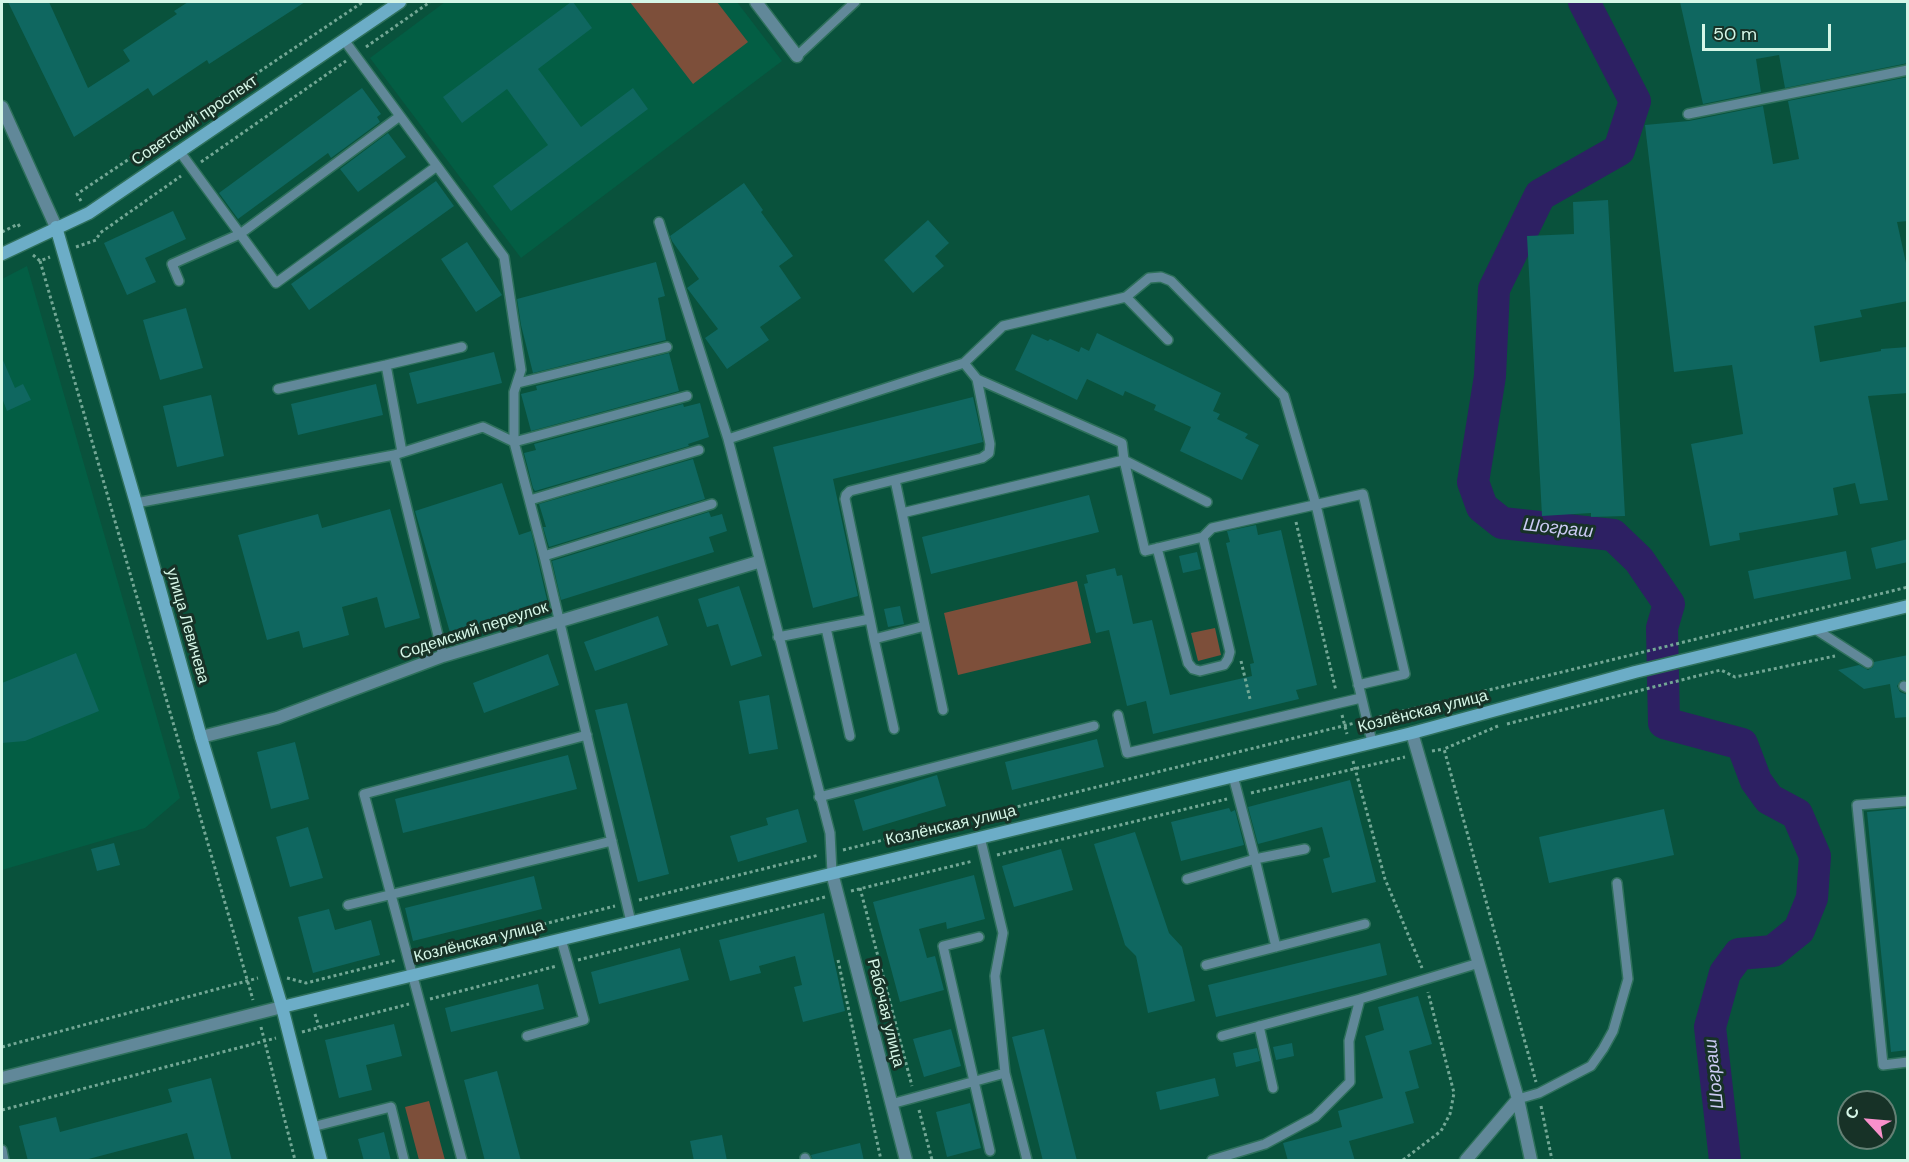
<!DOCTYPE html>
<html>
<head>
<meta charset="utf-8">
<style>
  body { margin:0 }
  #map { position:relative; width:1909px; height:1162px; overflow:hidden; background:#09523c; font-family:"DM Sans",sans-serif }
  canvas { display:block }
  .frame { position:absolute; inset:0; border:3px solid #d5f6e7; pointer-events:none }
  .north { position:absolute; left:1837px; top:1090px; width:60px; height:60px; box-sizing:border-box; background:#173227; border:2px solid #638074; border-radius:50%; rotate:296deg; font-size:16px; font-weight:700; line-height:24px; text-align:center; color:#d5f6e7 }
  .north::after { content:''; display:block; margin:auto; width:21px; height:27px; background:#f890cb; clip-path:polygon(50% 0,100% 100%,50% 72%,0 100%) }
  .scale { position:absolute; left:1702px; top:24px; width:129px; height:27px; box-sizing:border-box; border:3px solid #d5f6e7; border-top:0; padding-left:8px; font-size:18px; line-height:21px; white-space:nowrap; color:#d5f6e7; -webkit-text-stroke:4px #173227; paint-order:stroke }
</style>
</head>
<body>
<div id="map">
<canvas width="1909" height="1162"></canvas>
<div class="frame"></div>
<div class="north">С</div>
<div class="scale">50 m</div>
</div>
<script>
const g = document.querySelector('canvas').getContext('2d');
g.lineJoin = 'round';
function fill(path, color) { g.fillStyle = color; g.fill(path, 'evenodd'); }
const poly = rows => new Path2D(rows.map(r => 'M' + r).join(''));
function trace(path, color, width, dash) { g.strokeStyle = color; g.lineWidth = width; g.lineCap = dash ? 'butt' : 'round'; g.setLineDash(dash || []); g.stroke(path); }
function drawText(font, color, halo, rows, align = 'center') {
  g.font = font + ' "DM Sans",sans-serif'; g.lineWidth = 6; g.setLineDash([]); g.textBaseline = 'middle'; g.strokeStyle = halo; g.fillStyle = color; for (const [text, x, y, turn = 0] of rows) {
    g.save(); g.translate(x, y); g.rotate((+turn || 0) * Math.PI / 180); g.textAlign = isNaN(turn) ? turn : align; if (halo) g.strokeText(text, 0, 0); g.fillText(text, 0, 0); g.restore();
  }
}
fill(poly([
  [445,2,737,2,782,61,521,258,370,58],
  [27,266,180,798,145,828,2,870,2,279]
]), '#035e44');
fill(poly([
  [630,2,717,2,748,42,693,84],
  [1077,581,1091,643,958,675,944,613],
  [1215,628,1221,655,1198,661,1191,633],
  [429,1101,445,1160,419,1160,405,1107]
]), '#7d4f3a');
trace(poly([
  [1584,2,1635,101,1619,150,1540,195,1494,289,1490,376,1473,482,1482,507,1502,523,1613,535,1639,560,1669,604,1662,628,1664,723,1742,744,1756,781,1769,799,1797,814,1815,856,1812,898,1799,930,1773,951,1739,954,1725,973,1710,1027,1725,1160]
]), '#2d2063', 32);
fill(poly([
  [8,2,49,2,88,88,130,61,123,50,177,14,174,11,188,2,305,2,209,64,207,60,153,96,148,88,74,137],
  [571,2,573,2,592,28,538,69,581,127,633,88,648,109,511,211,493,186,548,145,507,89,462,123,443,97],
  [1680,2,1908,2,1908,63,1785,88,1779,55,1756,59,1761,92,1703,104],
  [1908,77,1908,221,1897,222,1908,272,1908,301,1860,310,1862,317,1814,326,1820,362,1881,351,1881,349,1908,347,1908,393,1868,396,1888,500,1860,504,1855,483,1833,488,1838,515,1739,533,1740,540,1710,546,1691,444,1743,434,1732,365,1674,372,1645,125,1689,121,1763,106,1773,164,1799,159,1788,101],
  [362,88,381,114,377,117,380,122,331,158,328,153,238,219,219,193],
  [388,133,406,157,358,192,340,169],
  [436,181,454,206,309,310,291,284],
  [744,183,763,210,761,212,793,256,779,266,801,298,760,327,769,340,727,369,705,338,718,329,687,288,699,279,672,241,670,236],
  [1608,200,1625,516,1591,517,1591,513,1542,516,1527,236,1574,234,1573,202],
  [173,211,186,239,145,258,156,282,127,295,104,243],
  [928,220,949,243,935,256,944,266,913,293,884,260],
  [467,242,502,295,476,312,441,259],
  [656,262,665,296,658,298,666,340,533,373,521,325,517,299],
  [186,308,203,368,160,380,143,320],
  [1097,333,1221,393,1213,411,1220,414,1217,419,1248,434,1245,438,1259,445,1242,480,1180,451,1191,427,1154,410,1156,405,1125,391,1123,396,1087,379,1077,400,1015,370,1032,334,1048,341,1050,339,1079,352,1081,347,1089,351],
  [494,352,502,383,417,404,409,373],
  [669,353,679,391,531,431,521,394,537,390,536,386],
  [2,358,15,388,23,384,31,400,7,411,2,398],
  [376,384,383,415,298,435,291,404],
  [211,395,224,456,177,467,163,406],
  [973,397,983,442,833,479,858,596,813,608,773,447],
  [700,403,709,437,688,444,689,446,535,491,533,488,524,453,536,450,534,444,683,404,684,407],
  [693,459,705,499,549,547,543,527,546,527,539,504],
  [502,483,519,535,531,531,548,604,547,605,547,607,451,636,415,511],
  [1089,495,1099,532,931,574,922,537],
  [390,509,420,618,385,628,377,597,342,607,349,635,303,648,299,631,267,640,238,535,318,514,322,528],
  [709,512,711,517,722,514,727,531,709,537,714,552,561,600,552,561],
  [1256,525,1258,535,1281,530,1317,685,1296,690,1299,699,1153,734,1146,701,1127,706,1109,630,1096,633,1084,584,1088,583,1086,575,1115,568,1117,576,1122,575,1133,624,1152,620,1170,695,1252,676,1250,664,1254,663,1226,543,1230,542,1227,531],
  [1908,539,1908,562,1876,569,1871,548],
  [1846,551,1851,579,1754,599,1748,571],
  [1197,552,1201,569,1183,573,1179,556],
  [739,586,762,656,731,666,718,624,707,627,698,599],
  [900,606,904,624,888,627,884,609],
  [658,616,668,645,595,671,584,642],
  [76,653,99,711,25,741,2,743,2,683],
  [548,654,559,685,484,713,473,683],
  [1908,655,1908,680,1901,680,1897,686,1900,692,1908,695,1908,717,1895,718,1890,684,1864,689,1838,670,1859,665,1868,670,1873,667,1874,662],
  [769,695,778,749,749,754,739,701],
  [627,703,669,874,638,882,595,710],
  [1097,739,1104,767,1012,790,1005,762],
  [295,742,309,799,271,809,257,752],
  [568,755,577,789,403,833,395,799],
  [937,775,946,806,863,831,854,800],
  [1350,780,1376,882,1332,893,1323,859,1330,857,1322,827,1258,844,1248,807],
  [1229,808,1231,812,1235,810,1244,845,1181,861,1171,822],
  [1908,808,1908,1050,1891,1052,1867,812],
  [798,809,807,842,738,862,730,836,768,825,766,818],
  [1664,809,1674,855,1549,883,1539,837],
  [308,827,323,878,290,887,276,837],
  [1135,832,1169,933,1182,947,1195,1001,1148,1013,1136,956,1125,945,1094,844],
  [114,843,120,865,97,871,91,849],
  [1061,849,1073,890,1014,907,1002,866],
  [974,875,985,919,947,929,946,922,919,929,927,958,935,956,944,990,900,1002,873,902],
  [534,876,542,909,413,941,405,908],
  [329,909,335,930,371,920,380,955,313,973,298,917],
  [824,913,845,1011,803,1022,794,987,802,985,795,956,759,966,761,973,730,981,719,940],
  [1380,943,1387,975,1216,1017,1208,985],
  [680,948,689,980,599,1004,591,972],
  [538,984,544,1009,451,1032,445,1008],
  [1418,996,1432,1044,1409,1051,1419,1088,1405,1092,1414,1123,1349,1141,1355,1161,1288,1161,1283,1143,1342,1127,1338,1111,1383,1098,1365,1036,1384,1030,1378,1007],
  [394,1024,402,1056,366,1065,372,1090,339,1098,325,1040],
  [951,1029,961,1066,924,1077,913,1039],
  [1044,1029,1077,1161,1043,1161,1012,1037],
  [1292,1043,1294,1056,1276,1060,1273,1047],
  [1257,1048,1260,1061,1236,1067,1233,1053],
  [497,1071,521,1161,485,1161,464,1080],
  [211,1078,232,1161,195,1161,187,1133,81,1161,28,1161,19,1126,56,1117,60,1132,172,1102,168,1089],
  [1215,1078,1219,1096,1160,1110,1156,1092],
  [970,1103,981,1148,947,1157,936,1112],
  [384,1132,391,1161,364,1161,358,1139],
  [722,1135,727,1161,694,1161,690,1141],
  [860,1143,864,1161,813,1161,811,1155]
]), '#0f6760');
const lane = poly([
  [344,40,504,257,521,370,514,392,514,442,483,427,394,455,443,656],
  [797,56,855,2],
  [1688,114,1908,70],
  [180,152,276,283,437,166],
  [659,222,728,439,830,833,832,873],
  [179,281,172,264,240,234,400,116],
  [1126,297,1168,340],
  [964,363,1003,326,1126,297,1149,278,1161,277,1171,281,1284,396,1316,505,1372,742],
  [386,365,462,347],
  [977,379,1122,443,1124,460,1145,551,1203,537,1212,528,1363,494,1405,674,1358,685],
  [518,383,667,347],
  [278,389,386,365,402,452],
  [728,439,964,363,977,379,990,444,989,453,982,458,850,491,846,495,845,499,870,619,778,637],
  [895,480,902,513],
  [530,500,699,450],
  [136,503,394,455],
  [1157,548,1188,663,1193,669,1200,671,1224,665,1228,659,1230,652,1203,537],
  [544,556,712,504],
  [870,619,874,639,925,626,902,513,1124,460,1207,502],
  [925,626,943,710],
  [826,628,850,736],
  [1815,629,1868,663],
  [874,639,894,729],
  [1904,686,1908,688],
  [1118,715,1127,753,1361,698],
  [819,797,1094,726],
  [1908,801,1857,805,1883,1065,1908,1062],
  [980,837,1003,933,995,976,1005,1073],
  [1187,879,1255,859,1233,776],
  [348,905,612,841],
  [631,922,544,556,514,442,687,396],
  [979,937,943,946,990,1151],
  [1276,947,1255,859,1305,849],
  [1206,965,1365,924],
  [1259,1026,1273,1088],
  [527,1036,584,1020,561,939],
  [1222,1036,1360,999],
  [1518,1099,1539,1093,1591,1066,1603,1049,1613,1031,1628,979,1617,883],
  [891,1104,1005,1073,1027,1160],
  [312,1127,391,1107,404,1160],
  [2,1150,4,1160],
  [805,1158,806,1160],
  [462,1160,364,794,587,735],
  [1212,1160,1265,1144,1315,1117,1350,1082,1349,1041,1360,999,1479,963]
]);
const street = poly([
  [756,2,797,56],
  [2,107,56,227],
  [1412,733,1518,1099,1531,1160],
  [201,737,277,718,443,656,758,562],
  [832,873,906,1160],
  [2,1078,282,1007],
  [1466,1160,1518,1099]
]);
const secondary = poly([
  [56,227,136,503,201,737,282,1007,321,1160],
  [2,254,89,213,400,2],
  [282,1007,1412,733,1635,672,1908,606]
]);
trace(lane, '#2e705b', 12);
trace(street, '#2e705b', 15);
trace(secondary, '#2e705b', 15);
trace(poly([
  [366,47,430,2],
  [201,162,346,61],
  [81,201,77,194,363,2],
  [2,232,18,224,21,229],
  [76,247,96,240,100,233,181,176],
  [33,255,40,261,50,257],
  [40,261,253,1000],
  [1296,522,1336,691],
  [1241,661,1250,699],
  [1342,715,1347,734],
  [1379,717,1908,587],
  [1507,724,1721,670,1735,677,1835,656],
  [1498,726,1444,749,1536,1082],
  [1432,751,1444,749],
  [1353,761,1385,879,1422,968],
  [1251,793,1405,757],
  [843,850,1355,723],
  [997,855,1227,799],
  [860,888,912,1086],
  [851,891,973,861],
  [639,900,819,855],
  [421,955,615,906],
  [578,960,825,897],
  [838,960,881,1160],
  [287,978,306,983,397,960],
  [430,999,557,966],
  [315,1014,319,1027],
  [261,1027,295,1160],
  [302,1032,409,1004],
  [2,1047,258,978],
  [1541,1106,1552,1160],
  [2,1110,276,1038],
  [919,1110,932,1160],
  [1403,1160,1441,1131,1450,1114,1454,1093,1428,992]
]), '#73a795', 3, [3, 3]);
trace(lane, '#618899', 9);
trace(street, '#618899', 12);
trace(secondary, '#6cadc7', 12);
drawText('16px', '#d5f6e7', '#173227', [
  ["Советский проспект",195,121,-34],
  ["улица Левичева",187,626,74],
  ["Содемский переулок",474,631,-18],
  ["Козлёнская улица",1423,712,-14],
  ["Козлёнская улица",951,826,-13],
  ["Козлёнская улица",479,942,-14],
  ["Рабочая улица",885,1013,76]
]);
drawText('italic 18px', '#cccbf4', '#173227', [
  ["Шограш",1558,529,6],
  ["Шограш",1715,1074,-96]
]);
</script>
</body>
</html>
